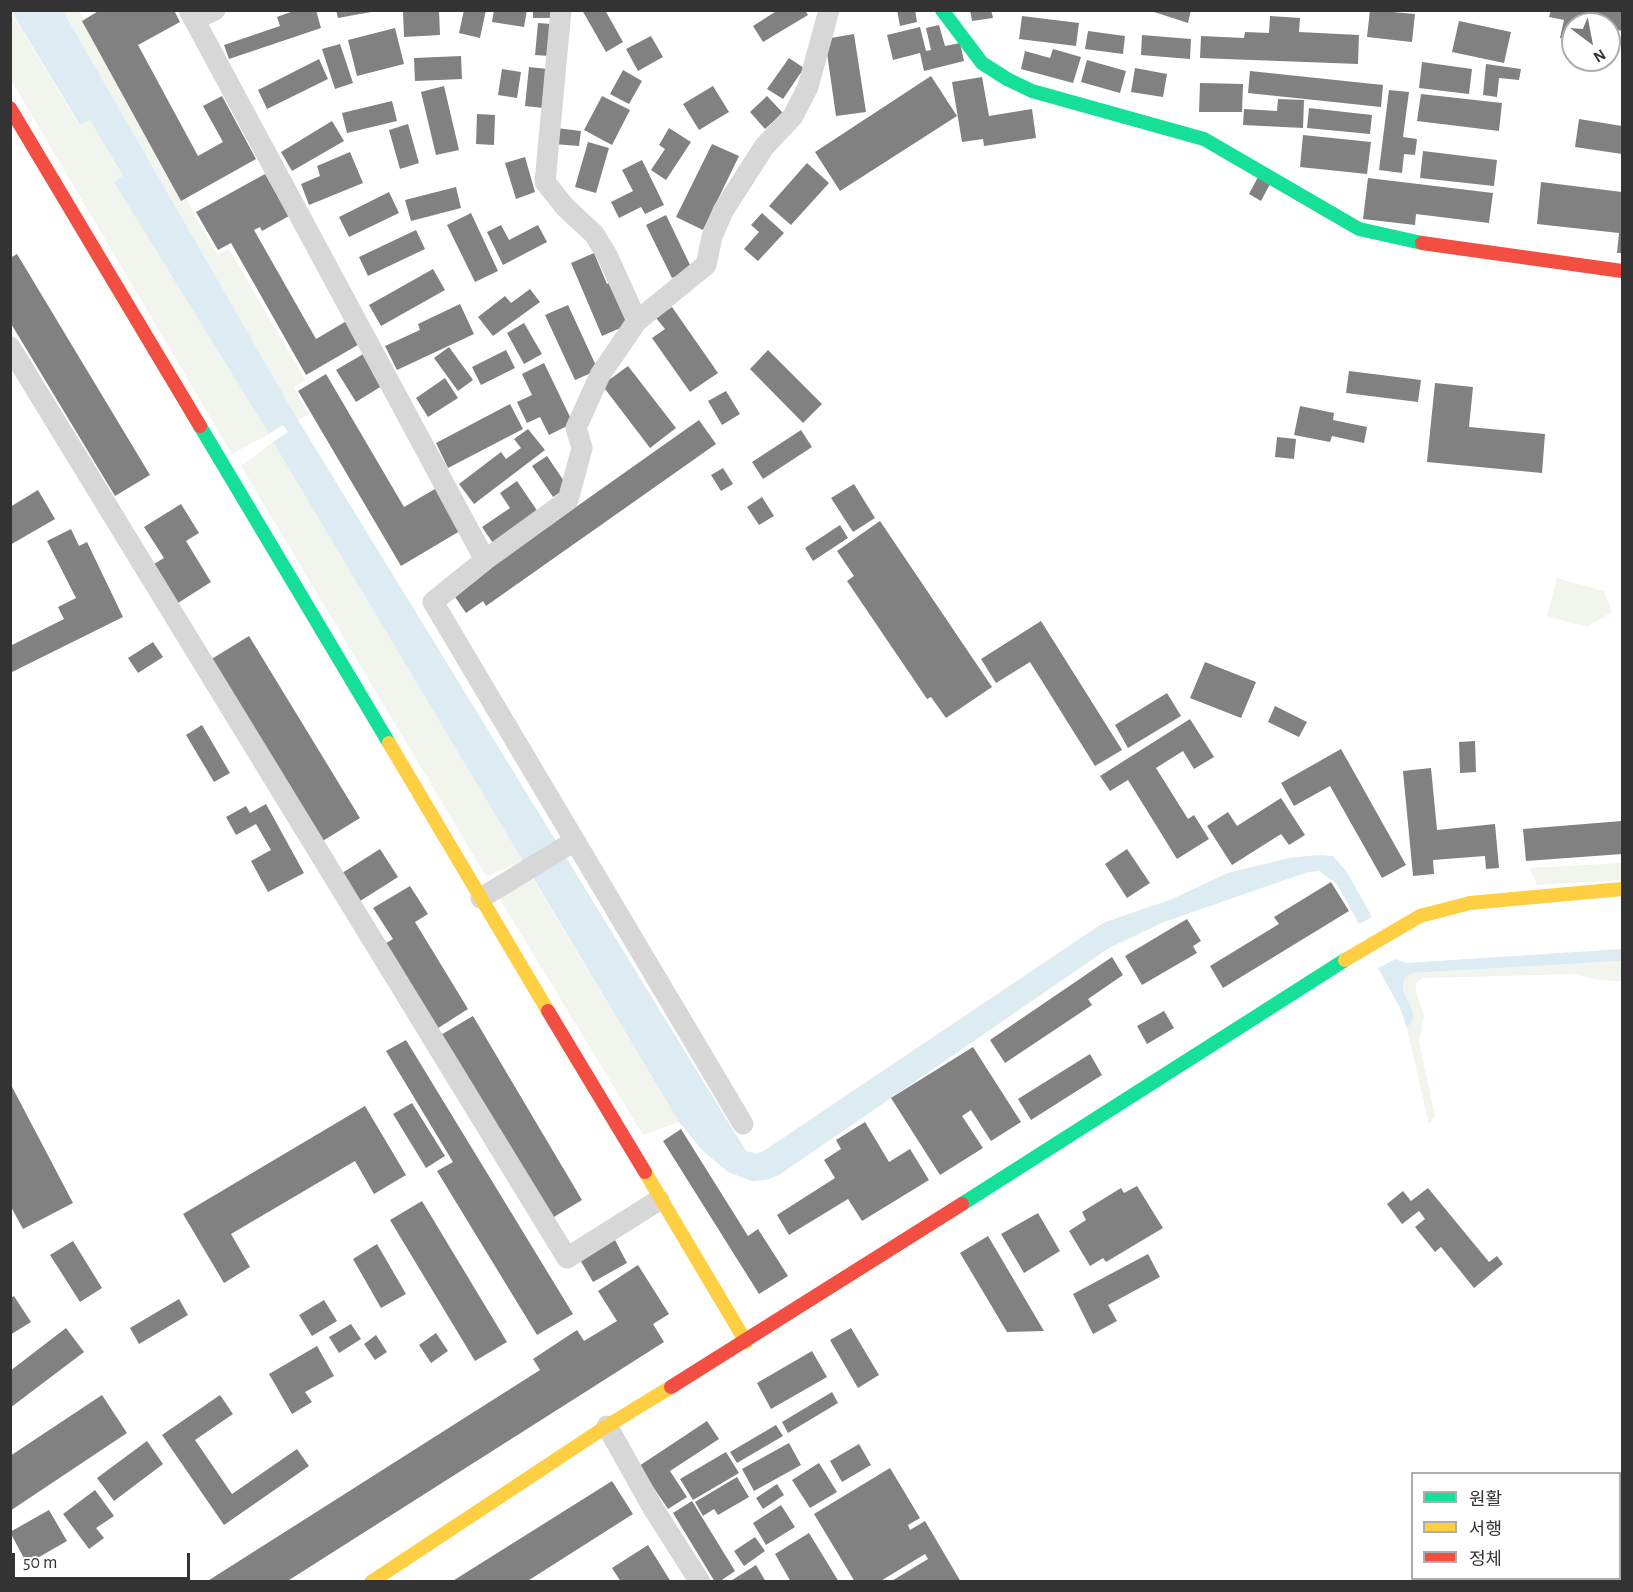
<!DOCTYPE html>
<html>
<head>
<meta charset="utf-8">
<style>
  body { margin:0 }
  #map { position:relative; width:1633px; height:1592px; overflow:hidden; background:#fff; font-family:"Alegreya Sans","Noto Sans KR",sans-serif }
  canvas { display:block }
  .frame { position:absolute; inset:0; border:12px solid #333; pointer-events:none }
  .legend { position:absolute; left:1411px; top:1472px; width:210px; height:108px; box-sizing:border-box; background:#fff; border:2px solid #adadad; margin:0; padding:8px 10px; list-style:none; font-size:18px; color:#333 }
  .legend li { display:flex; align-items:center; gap:12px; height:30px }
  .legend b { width:30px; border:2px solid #adadad }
  .north { position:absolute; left:1561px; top:12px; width:60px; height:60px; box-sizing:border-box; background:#fff; border:2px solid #adadad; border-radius:50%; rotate:148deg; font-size:16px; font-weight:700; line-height:24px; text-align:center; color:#333 }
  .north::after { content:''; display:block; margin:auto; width:21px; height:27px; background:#7a7a7a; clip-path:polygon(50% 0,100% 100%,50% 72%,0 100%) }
  .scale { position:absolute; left:12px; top:1553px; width:178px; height:27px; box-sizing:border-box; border:3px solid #333; border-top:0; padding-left:8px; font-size:18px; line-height:21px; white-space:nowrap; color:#333; -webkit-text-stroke:4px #fff; paint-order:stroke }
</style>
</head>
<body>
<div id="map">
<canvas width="1633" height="1592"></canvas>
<div class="frame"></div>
<ul class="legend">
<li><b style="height:8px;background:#16e098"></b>원활</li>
<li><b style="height:8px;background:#ffcf43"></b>서행</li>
<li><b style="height:8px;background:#f24e42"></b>정체</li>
</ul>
<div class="north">N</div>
<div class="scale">50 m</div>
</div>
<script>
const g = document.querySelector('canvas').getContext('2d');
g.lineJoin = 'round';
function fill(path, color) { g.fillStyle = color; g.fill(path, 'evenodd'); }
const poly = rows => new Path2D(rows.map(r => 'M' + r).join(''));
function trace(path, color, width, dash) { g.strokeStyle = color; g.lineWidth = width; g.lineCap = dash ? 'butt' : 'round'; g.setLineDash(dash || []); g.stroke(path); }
fill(poly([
  [10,11,79,125,90,119,123,177,115,183,269,434,232,454,11,80],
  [63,11,79,11,217,254,229,249,305,380,294,388,309,414,298,420],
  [273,442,524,861,486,876,241,466],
  [1557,578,1604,591,1612,612,1587,627,1547,616],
  [1622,863,1622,880,1537,885,1530,868],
  [530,874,679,1122,643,1135,498,896],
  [1622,961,1622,981,1598,980,1574,974,1423,978,1416,983,1416,992,1424,1015,1419,1042,1435,1116,1429,1125,1407,1028,1413,1020,1403,991,1404,979,1411,973]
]), '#f1f5ed');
fill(poly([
  [11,11,63,11,298,420,746,1151,757,1154,765,1150,1103,923,1172,899,1228,873,1289,858,1317,855,1333,856,1347,872,1372,917,1359,924,1337,884,1319,871,1308,872,1164,922,1109,948,779,1175,766,1180,752,1181,728,1172,703,1151,679,1122,273,442,288,432,283,425,269,434,114,182,123,176,90,120,80,125],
  [1622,949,1622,961,1411,973,1404,979,1403,991,1413,1012,1413,1020,1407,1028,1400,1008,1378,968,1396,959,1406,963]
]), '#ddebf3');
fill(poly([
  [100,10,174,10,180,22,138,45,198,156,223,142,203,106,222,96,256,159,181,201,82,21],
  [296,10,316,10,321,28,229,59,224,45,280,26,277,17],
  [336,10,370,10,371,12,338,18],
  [439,10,440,35,404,37,403,11],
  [464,10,486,10,480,38,459,33],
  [494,10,527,10,524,27,492,22],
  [533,10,555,10,555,18,533,18],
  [582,10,605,10,623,42,606,52],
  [778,10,805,10,808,15,763,42,753,26],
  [897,10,915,10,917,22,900,26],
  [970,10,991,10,993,18,972,21],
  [1148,10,1191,10,1188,23],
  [1370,10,1415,14,1412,42,1367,37],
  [1551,10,1622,10,1622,31,1613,29,1610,46,1609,24,1573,24,1573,40,1560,38,1564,20,1549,17],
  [1022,16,1079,23,1076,46,1019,39],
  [1270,16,1300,18,1299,32,1359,35,1358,64,1200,58,1201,36,1244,38,1245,32,1269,33],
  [1459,21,1511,32,1504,63,1452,52],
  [538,23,552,24,550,56,535,55],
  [939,25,945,46,960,43,964,61,924,71,920,53,893,60,887,35,920,27,926,51,931,50,926,28],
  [395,28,404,64,357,76,348,40],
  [1088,31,1125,36,1123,54,1085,49],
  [854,34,866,112,836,116,825,39],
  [1142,35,1191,39,1190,59,1141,55],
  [651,36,663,57,638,71,626,49],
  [340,44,353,83,335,89,322,49],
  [1053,49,1081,57,1073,83,1021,69,1025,51,1050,58],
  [461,56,462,79,415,81,414,58],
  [789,58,804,68,783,99,767,89],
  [319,59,328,79,267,109,258,90],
  [1087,60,1126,71,1120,93,1081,82],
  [1422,62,1472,69,1469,94,1419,88],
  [1486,64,1521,69,1519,80,1499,78,1497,97,1483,95],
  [529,67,548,69,543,108,525,106],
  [1135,68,1167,74,1163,97,1131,92],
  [502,69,521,72,517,98,498,95],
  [623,70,642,81,629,104,610,94],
  [1250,71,1383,85,1381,107,1248,93],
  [931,76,957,116,840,191,815,152],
  [982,77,989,116,1032,109,1036,138,984,146,983,139,962,142,952,82],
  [1200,83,1243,84,1242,112,1199,112],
  [444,86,459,150,436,155,421,92],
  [713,86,729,112,699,130,683,104],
  [1389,90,1409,92,1403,137,1417,139,1415,155,1404,154,1402,173,1379,170],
  [1421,94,1502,103,1499,131,1417,121],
  [602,96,630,110,612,145,584,130],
  [767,96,783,113,765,129,750,112],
  [1278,99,1304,100,1303,128,1243,125,1244,109,1277,111],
  [392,101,397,121,347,133,342,113],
  [1309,108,1372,115,1370,134,1307,128],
  [477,114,495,115,494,145,476,144],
  [1579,119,1622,126,1622,154,1575,147],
  [332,121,344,141,292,171,281,152],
  [408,124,419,163,400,169,389,130],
  [556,128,581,131,579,146,554,144],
  [669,128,691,142,666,180,651,170,665,149,659,145],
  [1303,135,1371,142,1367,174,1300,167],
  [588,142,609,148,596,193,575,187],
  [712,144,739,156,703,230,676,217],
  [1423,151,1497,160,1494,186,1420,178],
  [350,152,363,183,309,205,301,184,320,176,317,166],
  [525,157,535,192,516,199,505,163],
  [642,160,664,205,645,214,641,207,619,218,611,202,633,191,622,170],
  [807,163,829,183,791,225,769,206],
  [265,174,289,216,262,231,260,227,254,230,316,339,350,319,363,342,306,375,231,243,218,250,196,212],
  [1258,177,1270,184,1261,201,1249,194],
  [1368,178,1493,193,1489,223,1416,214,1415,225,1363,219],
  [1541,182,1622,192,1622,253,1617,253,1619,233,1537,224],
  [456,187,461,208,411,221,405,200],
  [389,192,399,213,349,237,339,217],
  [471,213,498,271,475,282,447,225],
  [762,213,784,233,758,261,744,249,759,232,751,225],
  [666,215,692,269,672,278,646,225],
  [501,225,509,240,538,225,547,242,503,265,487,232],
  [416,230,425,249,368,276,359,257],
  [594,253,607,284,612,281,630,324,602,336,571,263],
  [17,254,150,475,115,496,10,322,10,258],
  [433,269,445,290,381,326,369,305],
  [530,289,540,302,493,336,478,317,505,296,511,303],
  [460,304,474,334,397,370,385,346,420,330,418,324],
  [568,305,598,370,575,380,545,315],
  [672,307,718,373,690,392,652,338,665,329,656,318],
  [524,323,542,354,524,364,507,333],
  [449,347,473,380,458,391,434,358],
  [506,350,515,368,481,385,472,367],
  [768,350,822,404,803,423,750,369],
  [365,353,385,384,356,402,336,370],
  [544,363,573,423,549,435,540,417,527,423,517,402,532,395,522,374],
  [628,366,676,428,650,448,602,385],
  [1349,371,1421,380,1418,402,1346,393],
  [326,374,404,507,440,486,465,528,401,566,298,391],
  [445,378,458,398,428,417,416,398],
  [1435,383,1473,387,1469,427,1545,434,1542,473,1427,462],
  [726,391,740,414,722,425,708,401],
  [510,404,523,429,448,468,436,443],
  [1300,406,1334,413,1333,420,1367,427,1364,443,1332,436,1330,442,1294,435],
  [699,420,716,444,486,606,483,601,466,613,453,594],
  [528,429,545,450,474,504,459,484,501,452,506,459,521,448,514,439],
  [801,430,812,447,763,479,752,462],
  [1277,437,1296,439,1294,459,1275,457],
  [547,456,568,487,553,497,532,466],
  [723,468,733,484,721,491,711,475],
  [517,481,538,512,493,543,482,527,510,508,500,493],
  [854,484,875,518,853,532,831,498],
  [38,490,55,519,10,545,10,507],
  [762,497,774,516,759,525,747,507],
  [181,504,199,533,186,541,211,582,178,603,154,564,164,558,144,527],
  [880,521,992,687,946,718,931,697,927,699,847,581,854,576,837,551],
  [840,525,848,538,813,561,805,548],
  [71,529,79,546,87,542,123,617,10,673,10,646,64,619,58,607,76,598,47,541],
  [1041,621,1122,750,1095,766,1030,662,996,683,981,659],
  [249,636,360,818,321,842,210,660],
  [153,642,163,657,138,673,128,658],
  [1205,662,1256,682,1241,718,1190,698],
  [1167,693,1181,716,1128,748,1115,725],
  [1275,706,1307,722,1299,737,1268,722],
  [1190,719,1214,757,1194,769,1183,751,1156,768,1188,819,1194,815,1209,839,1177,859,1128,780,1110,791,1100,776],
  [202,725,230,773,214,782,186,735],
  [1475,741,1476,772,1460,773,1459,742],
  [1341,749,1406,865,1382,878,1330,786,1294,806,1281,783],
  [1431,768,1437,830,1495,824,1499,868,1486,869,1485,856,1433,860,1434,874,1413,876,1403,771],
  [1281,798,1305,835,1289,845,1281,834,1232,865,1207,826,1228,812,1237,826],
  [266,804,304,873,268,892,251,861,271,850,256,824,236,835,226,817,246,806,250,813],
  [1622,821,1622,854,1526,861,1523,829],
  [380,849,398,877,357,903,339,875],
  [1127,849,1150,883,1127,898,1105,864],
  [1331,882,1349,911,1223,988,1210,966,1279,924,1274,917],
  [410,886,428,914,415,922,468,1009,435,1030,383,945,393,939,373,908],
  [1187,919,1201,941,1193,946,1197,953,1142,985,1125,956],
  [1112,957,1123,975,1088,999,1092,1005,1005,1063,990,1040],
  [1164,1011,1174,1028,1147,1044,1137,1026],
  [473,1016,582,1200,549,1220,439,1036],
  [406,1040,573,1314,537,1335,437,1171,453,1162,386,1051],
  [973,1047,1021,1122,991,1141,971,1110,962,1116,983,1148,940,1175,891,1098],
  [1090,1054,1102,1075,1031,1120,1018,1099],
  [10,1083,73,1203,23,1229,10,1205],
  [412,1103,445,1156,426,1168,393,1114],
  [365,1106,406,1175,374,1194,355,1161,231,1234,250,1267,224,1283,183,1214],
  [865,1122,889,1162,910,1149,929,1180,862,1221,848,1199,789,1235,777,1215,835,1178,824,1160,841,1149,836,1140],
  [681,1129,748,1236,758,1229,788,1276,759,1294,663,1141],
  [1137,1186,1163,1228,1106,1262,1103,1258,1090,1266,1069,1231,1086,1220,1082,1212,1121,1188,1124,1193],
  [1428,1188,1489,1262,1497,1256,1503,1264,1474,1288,1441,1247,1435,1252,1415,1227,1425,1219,1419,1211,1402,1224,1387,1204,1403,1191,1411,1201],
  [422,1201,507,1342,475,1361,390,1220],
  [1038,1213,1060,1251,1024,1273,1001,1234],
  [988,1236,1044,1331,1007,1332,960,1253],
  [614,1238,627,1263,593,1282,579,1258],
  [73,1241,102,1288,80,1302,50,1255],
  [377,1244,406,1294,381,1308,353,1259],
  [1148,1254,1160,1277,1108,1305,1117,1321,1093,1334,1073,1294],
  [638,1265,669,1314,653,1324,664,1342,286,1582,206,1582,540,1370,533,1359,577,1330,584,1341,617,1321,598,1291],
  [14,1296,31,1322,10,1335,10,1298],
  [179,1299,188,1315,139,1344,130,1328],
  [324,1300,337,1321,312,1336,299,1315],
  [351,1324,361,1339,339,1353,329,1337],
  [66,1328,84,1352,10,1408,10,1371],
  [851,1328,879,1375,858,1388,830,1340],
  [436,1333,448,1351,431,1363,419,1345],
  [376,1335,387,1352,375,1360,364,1344],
  [317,1346,334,1376,305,1392,312,1402,292,1414,269,1374],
  [812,1351,827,1377,771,1409,757,1383],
  [832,1392,838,1403,788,1433,782,1422],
  [102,1395,127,1433,10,1511,10,1456],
  [220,1395,233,1414,195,1440,232,1494,297,1449,309,1466,224,1525,162,1435],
  [707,1421,719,1439,670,1471,687,1497,668,1509,639,1466],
  [776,1425,783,1436,737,1463,730,1452],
  [147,1441,163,1464,114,1501,97,1478],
  [789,1443,801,1465,754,1491,742,1469],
  [859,1444,871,1465,842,1482,830,1461],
  [726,1452,739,1473,693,1500,680,1479],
  [819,1463,837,1492,810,1508,792,1480],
  [890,1468,920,1518,908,1525,910,1530,925,1521,961,1582,890,1582,928,1559,925,1554,879,1582,855,1582,814,1514],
  [737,1477,749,1497,718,1515,714,1509,703,1516,695,1502],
  [612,1481,633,1514,526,1582,451,1582],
  [777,1484,784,1495,763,1509,756,1498],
  [95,1490,114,1516,96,1528,104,1538,89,1549,63,1514],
  [692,1501,735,1571,719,1582,715,1582,673,1513],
  [781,1505,795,1527,766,1545,753,1523],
  [49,1510,67,1541,27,1564,10,1532],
  [809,1533,839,1582,791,1582,775,1554],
  [755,1537,765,1551,744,1566,734,1551],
  [648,1545,671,1582,621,1582,612,1568],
  [756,1565,766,1582,729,1582]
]), '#818181');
trace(poly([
  [189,10,485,560],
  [561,10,545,182,565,207,594,234,607,255,637,321],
  [194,20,215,10],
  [10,347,567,1258,659,1200],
  [481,898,573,842],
  [743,1124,433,602,485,560,568,500,582,448,576,428,600,375,637,321,706,265,712,237,723,211,764,147,793,116,808,87,829,10],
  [607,1426,653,1508,700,1582]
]), '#d7d7d7', 21);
trace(poly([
  [942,10,982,63,1007,79,1032,91,1204,139,1359,229,1422,243],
  [200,426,389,743],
  [962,1204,1345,960]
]), '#16e098', 14);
trace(poly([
  [389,743,548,1011],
  [1345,960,1420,916,1470,903,1622,889],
  [645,1172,746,1342],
  [371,1582,607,1426,671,1387]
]), '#ffcf43', 14);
trace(poly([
  [10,108,200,426],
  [1422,243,1622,271],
  [548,1011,645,1172],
  [671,1387,962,1204]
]), '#f24e42', 14);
</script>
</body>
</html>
